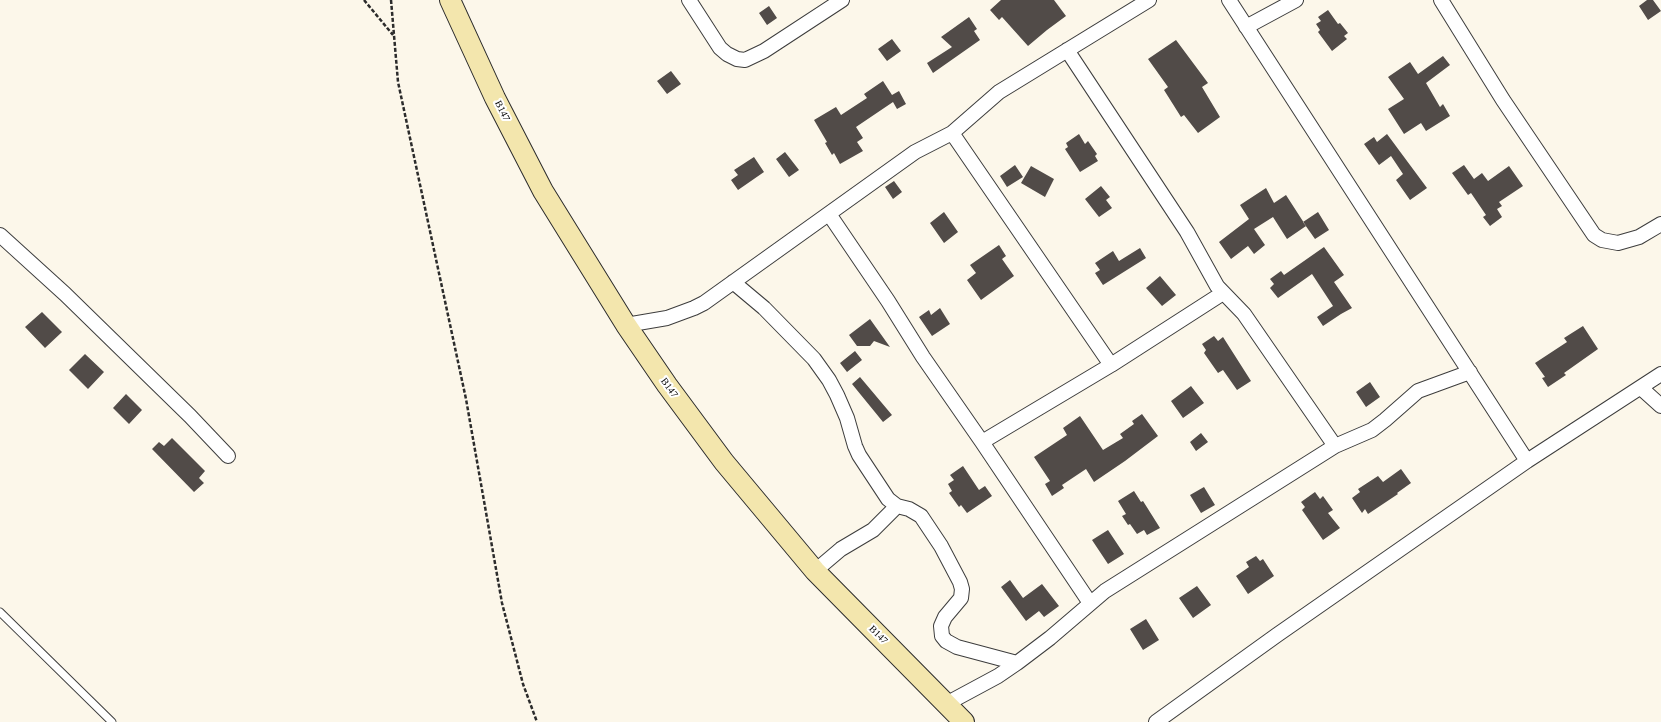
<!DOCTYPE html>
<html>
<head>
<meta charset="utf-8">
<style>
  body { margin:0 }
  canvas { display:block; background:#fcf7ea }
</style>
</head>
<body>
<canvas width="1661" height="722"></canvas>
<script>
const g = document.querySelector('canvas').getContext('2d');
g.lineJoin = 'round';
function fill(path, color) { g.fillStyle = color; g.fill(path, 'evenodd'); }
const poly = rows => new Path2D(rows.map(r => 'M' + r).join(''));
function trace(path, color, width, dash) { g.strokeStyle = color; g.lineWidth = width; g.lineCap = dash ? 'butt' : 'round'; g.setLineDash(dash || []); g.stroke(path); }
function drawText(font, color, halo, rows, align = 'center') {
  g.font = font + ' Georgia,serif'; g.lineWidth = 4; g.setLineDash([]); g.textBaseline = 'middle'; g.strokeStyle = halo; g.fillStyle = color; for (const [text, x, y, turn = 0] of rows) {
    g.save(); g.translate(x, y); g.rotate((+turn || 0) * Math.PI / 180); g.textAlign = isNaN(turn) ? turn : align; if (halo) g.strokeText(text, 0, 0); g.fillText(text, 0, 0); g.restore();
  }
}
fill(poly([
  [1001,0,1054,0,1066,16,1047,30,1028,46,1002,17,999,20,990,10],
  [1647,0,1653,0,1661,11,1648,20,1639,6],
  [769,6,777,18,767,25,759,13],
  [1328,10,1338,24,1340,23,1348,33,1344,36,1347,39,1332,51,1318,32,1320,30,1316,24,1321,21,1318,17],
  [969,17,977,29,974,31,980,40,933,73,927,63,952,47,941,37],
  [892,39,901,51,887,61,878,49],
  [1176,40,1208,83,1202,87,1220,117,1198,133,1184,115,1181,117,1164,90,1168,87,1148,59],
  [1443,56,1450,65,1426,83,1440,107,1443,104,1450,116,1426,131,1421,123,1404,134,1388,109,1404,99,1388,77,1410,62,1418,74],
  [671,71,681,84,667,94,657,81],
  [883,81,892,95,899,91,906,104,897,109,893,102,856,127,863,138,857,142,863,151,840,164,834,153,832,155,825,143,827,142,814,120,836,107,841,115,867,98,864,94],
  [1079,134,1085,144,1088,141,1097,154,1095,156,1098,161,1080,172,1065,149,1068,147,1066,143],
  [1387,134,1427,188,1410,200,1396,180,1403,174,1391,156,1379,165,1364,144,1374,137,1377,142],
  [785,152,799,170,789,177,776,159],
  [754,157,764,172,738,190,731,180,738,175,734,170],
  [1015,165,1023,177,1007,187,1000,176],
  [1464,165,1474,179,1482,173,1488,181,1509,166,1523,186,1499,202,1502,206,1497,209,1502,217,1490,226,1483,217,1486,215,1471,193,1468,195,1452,173],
  [1031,166,1054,179,1045,197,1021,183],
  [894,181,902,192,893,199,885,187],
  [1101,186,1110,197,1106,200,1112,208,1099,217,1085,199],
  [1266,188,1274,203,1286,195,1306,226,1287,239,1273,217,1254,229,1265,245,1254,254,1248,246,1231,259,1219,242,1249,219,1240,205],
  [944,212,958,232,944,243,930,223],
  [1318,212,1329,230,1315,239,1303,222],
  [999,245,1006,256,1002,259,1014,276,981,300,967,280,976,273,970,265],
  [1324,247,1344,275,1334,282,1352,308,1341,314,1323,326,1317,317,1333,306,1312,274,1278,298,1270,288,1274,284,1270,279,1281,271,1284,275],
  [1140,248,1146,258,1103,285,1095,273,1100,270,1095,263,1113,251,1119,261],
  [1160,276,1176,295,1162,306,1146,288],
  [940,308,950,324,932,336,919,317,929,310,931,315],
  [42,312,62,332,45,348,25,327],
  [870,319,890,347,874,341,870,346,857,346,849,335],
  [1583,326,1598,349,1564,373,1566,375,1548,387,1542,378,1545,377,1535,363,1567,342,1564,338],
  [1214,336,1218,341,1223,337,1251,381,1237,390,1223,370,1218,373,1204,353,1206,350,1202,344],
  [855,351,862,360,847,372,840,363],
  [85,354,104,372,88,389,69,370],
  [860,377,892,415,883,422,852,384],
  [1370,382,1380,397,1366,407,1356,392],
  [1191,386,1204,403,1183,418,1171,401],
  [126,394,142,410,129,424,113,408],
  [1142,414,1158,436,1125,461,1094,482,1086,469,1062,485,1064,488,1052,496,1045,484,1050,481,1034,457,1067,435,1063,428,1080,416,1103,450,1123,438,1120,434,1134,424,1132,421],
  [1201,433,1208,442,1196,451,1190,442],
  [172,438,205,471,199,478,204,483,194,492,152,449,159,442,164,446],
  [963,466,979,490,985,486,992,496,967,513,961,505,959,507,949,493,952,491,948,484,954,480,950,475],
  [1401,469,1411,483,1397,493,1398,494,1368,514,1365,509,1362,513,1352,498,1360,492,1358,489,1378,476,1383,482],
  [1204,487,1215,505,1201,513,1190,495],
  [1134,491,1141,502,1143,501,1160,528,1147,535,1144,530,1137,534,1130,524,1128,525,1122,516,1126,514,1118,501],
  [1315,492,1320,499,1323,496,1333,510,1328,513,1340,528,1323,540,1302,510,1305,507,1301,502],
  [1108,530,1124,554,1108,564,1092,540],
  [1256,556,1260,561,1263,559,1274,576,1248,594,1236,576,1249,567,1246,562],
  [1010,580,1023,598,1042,584,1059,606,1044,617,1039,611,1026,621,1001,587],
  [1197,586,1211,605,1193,618,1179,598],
  [1146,619,1159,640,1143,650,1130,629]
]), '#514b48');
const lane = poly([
  [0,612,112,722]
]);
const street = poly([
  [689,0,720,48,727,54,737,59,745,60,764,51,842,0],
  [1229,0,1527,461],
  [1441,0,1503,100,1594,235,1602,240,1618,243,1639,237,1661,224],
  [1246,27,1296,0],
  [1067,50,1187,232,1217,286,1244,314,1335,446],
  [952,133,1111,365],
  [829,214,888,301,923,357,982,442,1090,603],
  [0,235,65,294,190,416,228,456],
  [733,282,764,308,814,359,829,380,837,395,847,418,855,446,859,455,888,499,897,506,909,509,921,516,941,546,960,582,962,589,961,598,945,617,941,626,942,636,946,641,957,647,1017,663],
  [626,325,667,318,694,308,704,303,915,152,952,133,999,92,1149,0],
  [1641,388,1661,406],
  [982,442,1111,365,1223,293],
  [815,571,841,549,873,530,897,506],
  [946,704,998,676,1017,663,1050,638,1105,591,1316,458,1335,446,1372,430,1385,420,1418,391,1470,372],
  [1156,722,1277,635,1527,461,1661,374]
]);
const secondary = poly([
  [450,0,495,98,543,191,626,325,667,385,724,462,815,571,964,722]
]);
trace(lane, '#3d3d3d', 9);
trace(street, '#3d3d3d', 16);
trace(secondary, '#2c2c2c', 22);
trace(poly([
  [364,0,393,35],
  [391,0,398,82,466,399,502,603,523,684,537,722]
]), '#2c2c2c', 2.5, [4, 2]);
trace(lane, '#fff', 7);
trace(street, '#fff', 14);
trace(secondary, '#f3e6ad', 20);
drawText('10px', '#0a0a0a', '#fff', [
  ["B147",502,111,63],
  ["B147",669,388,54],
  ["B147",878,635,45]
]);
</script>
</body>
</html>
